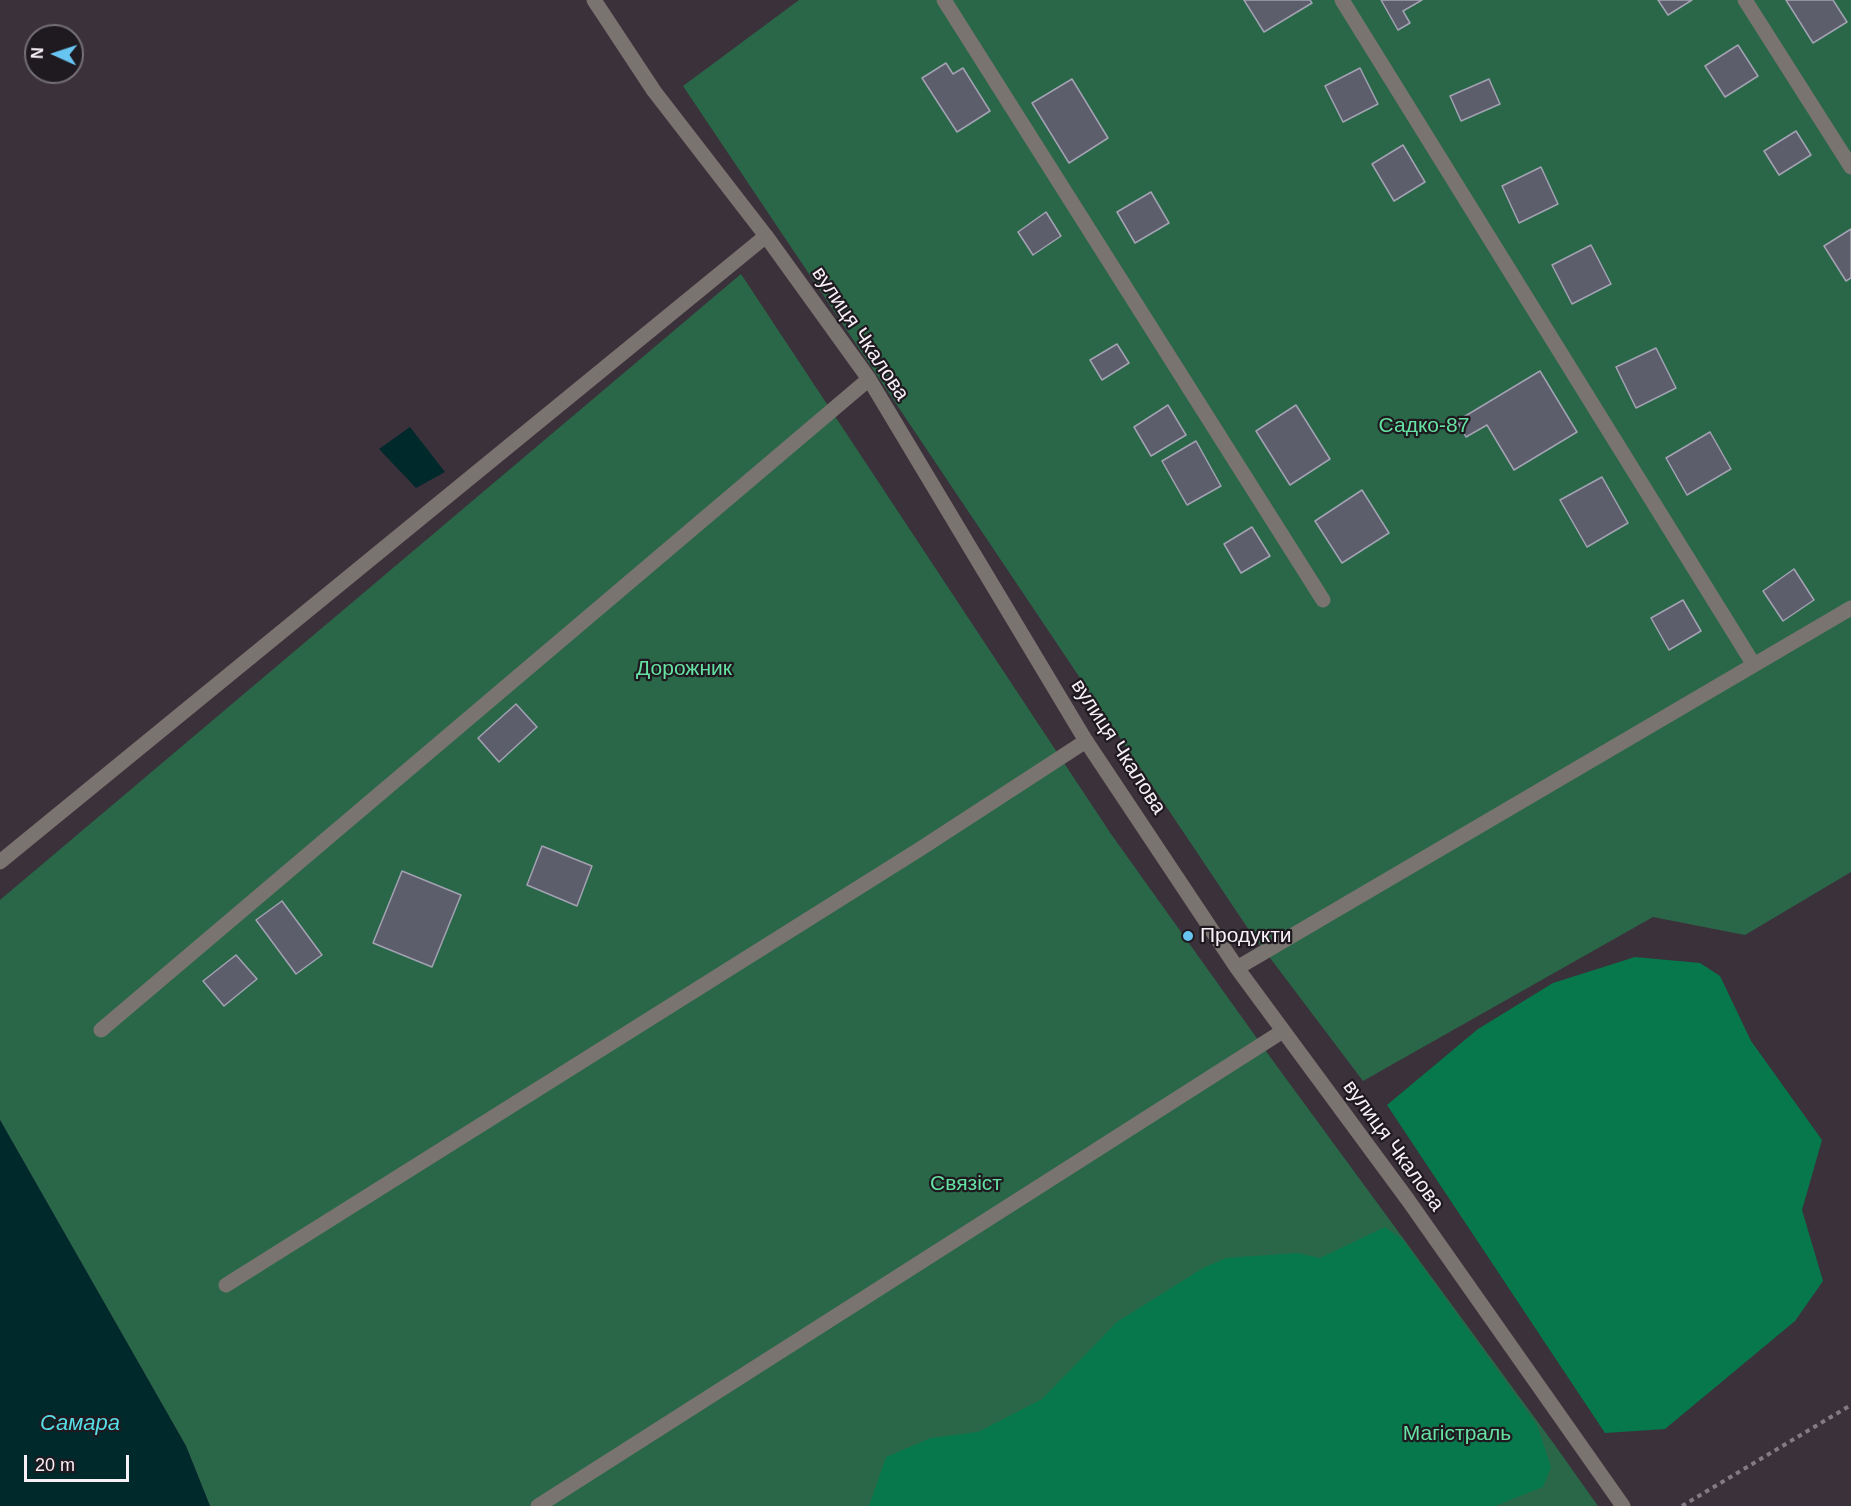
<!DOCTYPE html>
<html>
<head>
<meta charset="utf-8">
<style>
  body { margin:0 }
  #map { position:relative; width:1851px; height:1506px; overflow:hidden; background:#3b313b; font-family:Arial,sans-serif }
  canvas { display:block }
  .north { position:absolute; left:24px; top:24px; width:60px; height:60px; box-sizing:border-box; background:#1f1a1f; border:2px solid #757075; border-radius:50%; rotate:273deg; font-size:16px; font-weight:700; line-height:24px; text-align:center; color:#f7f0f7 }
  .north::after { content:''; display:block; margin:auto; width:21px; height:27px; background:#68c4f0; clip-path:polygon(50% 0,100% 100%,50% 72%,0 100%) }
  .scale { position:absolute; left:24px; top:1455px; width:105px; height:27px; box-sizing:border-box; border:3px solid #f7f0f7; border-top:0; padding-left:8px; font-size:18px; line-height:21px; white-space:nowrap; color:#f7f0f7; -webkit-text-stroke:4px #1f1a1f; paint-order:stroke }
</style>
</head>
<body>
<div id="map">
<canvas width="1851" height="1506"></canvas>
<div class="north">N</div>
<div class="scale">20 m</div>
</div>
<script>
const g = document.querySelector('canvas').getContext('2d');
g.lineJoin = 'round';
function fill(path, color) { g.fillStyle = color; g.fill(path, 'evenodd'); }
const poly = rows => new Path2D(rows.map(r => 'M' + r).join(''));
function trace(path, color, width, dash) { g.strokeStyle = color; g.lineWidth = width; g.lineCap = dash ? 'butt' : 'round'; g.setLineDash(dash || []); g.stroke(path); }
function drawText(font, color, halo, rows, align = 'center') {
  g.font = font + ' Arial,sans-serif'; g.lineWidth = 4.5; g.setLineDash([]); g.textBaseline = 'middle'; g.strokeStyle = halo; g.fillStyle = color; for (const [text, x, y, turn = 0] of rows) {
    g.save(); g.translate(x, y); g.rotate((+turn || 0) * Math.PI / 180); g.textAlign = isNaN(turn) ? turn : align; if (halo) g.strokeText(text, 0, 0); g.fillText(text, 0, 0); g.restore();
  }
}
fill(poly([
  [799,0,1851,0,1851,872,1745,935,1653,917,1363,1081,1249,930,683,86],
  [741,274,1111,834,1276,1065,1554,1444,1598,1506,210,1506,186,1446,0,1120,0,900]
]), '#2a6748');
fill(poly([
  [1635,957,1700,963,1720,976,1751,1041,1822,1140,1802,1210,1823,1281,1795,1321,1665,1429,1605,1433,1387,1105,1478,1029,1553,983],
  [1385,1227,1403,1240,1537,1425,1551,1467,1543,1487,1495,1506,869,1506,886,1457,931,1438,978,1432,1042,1399,1117,1322,1203,1268,1226,1258,1297,1253,1320,1258]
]), '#07784c');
fill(poly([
  [410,427,445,472,416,488,379,449],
  [0,1120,186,1446,210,1506,0,1506]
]), '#00292c');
const building = poly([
  [1244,0,1310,0,1312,3,1264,32,1244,0],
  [1381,0,1422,0,1403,11,1410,23,1398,30,1381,0],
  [1658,0,1692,0,1668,15,1658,0],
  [1786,0,1833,0,1847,22,1813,43,1786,0],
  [1738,45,1758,76,1725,97,1705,66,1738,45],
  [946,63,953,74,963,68,990,111,957,132,922,78,946,63],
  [1360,68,1378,104,1343,122,1325,86,1360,68],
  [1072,79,1108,138,1069,163,1032,103,1072,79],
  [1489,79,1500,104,1461,121,1450,96,1489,79],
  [1796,131,1811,155,1779,175,1764,151,1796,131],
  [1403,145,1425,182,1394,201,1372,164,1403,145],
  [1541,167,1558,204,1519,223,1502,186,1541,167],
  [1151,192,1169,223,1135,243,1117,212,1151,192],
  [1046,212,1061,236,1033,255,1018,232,1046,212],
  [1851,229,1851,278,1846,281,1824,246,1851,229],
  [1591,245,1611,284,1572,304,1552,265,1591,245],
  [1117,344,1129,363,1102,380,1090,360,1117,344],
  [1656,348,1676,388,1636,408,1616,367,1656,348],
  [1540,371,1577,432,1514,470,1487,425,1466,437,1457,421,1540,371],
  [1168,405,1186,435,1151,456,1134,427,1168,405],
  [1296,405,1330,459,1290,485,1256,431,1296,405],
  [1710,432,1731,469,1687,495,1666,458,1710,432],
  [1196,441,1221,486,1187,505,1162,461,1196,441],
  [1602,477,1628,523,1587,547,1560,500,1602,477],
  [1362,490,1389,533,1342,563,1315,521,1362,490],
  [1252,527,1270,556,1241,573,1224,544,1252,527],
  [1794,569,1814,600,1783,621,1763,591,1794,569],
  [1683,600,1701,631,1669,650,1651,618,1683,600],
  [516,704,537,727,499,762,478,738,516,704],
  [542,846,592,866,577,906,527,885,542,846],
  [402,871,461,895,432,967,373,943,402,871],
  [282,901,322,955,296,974,256,920,282,901],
  [236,955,257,979,224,1006,203,981,236,955]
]);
fill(building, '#5d5e6c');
trace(building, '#a2a2b3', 1.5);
trace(poly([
  [1682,1506,1851,1405]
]), '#837b83', 4, [4.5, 4.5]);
trace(poly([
  [0,862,766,236],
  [101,1030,869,379],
  [226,1285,920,849,1086,741],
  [538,1506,1283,1031]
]), '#79746f', 15);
trace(poly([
  [594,0,654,91,766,236,869,379,1086,741,1237,968,1408,1200,1623,1506],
  [944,0,1323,600],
  [1342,0,1754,665],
  [1745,0,1851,167],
  [1237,968,1851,608]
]), '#79746f', 15);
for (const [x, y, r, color] of [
  [1188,936,6,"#68c4f0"]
]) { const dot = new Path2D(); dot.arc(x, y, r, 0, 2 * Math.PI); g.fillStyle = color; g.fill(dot); trace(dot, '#1f1a1f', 2); }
drawText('21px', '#f7f0f7', '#1f1a1f', [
  ["вулиця Чкалова",860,334,56],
  ["вулиця Чкалова",1118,747,57],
  ["вулиця Чкалова",1393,1146,54]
]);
drawText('21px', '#65e2a3', '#1f1a1f', [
  ["Садко-87",1424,426],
  ["Дорожник",684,669],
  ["Связіст",966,1184],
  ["Магістраль",1457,1434]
]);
drawText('21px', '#f7f0f7', '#1f1a1f', [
  ["Продукти",1200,936]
], 'left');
drawText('italic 22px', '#57dde6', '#1f1a1f', [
  ["Самара",80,1424]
]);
</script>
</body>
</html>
